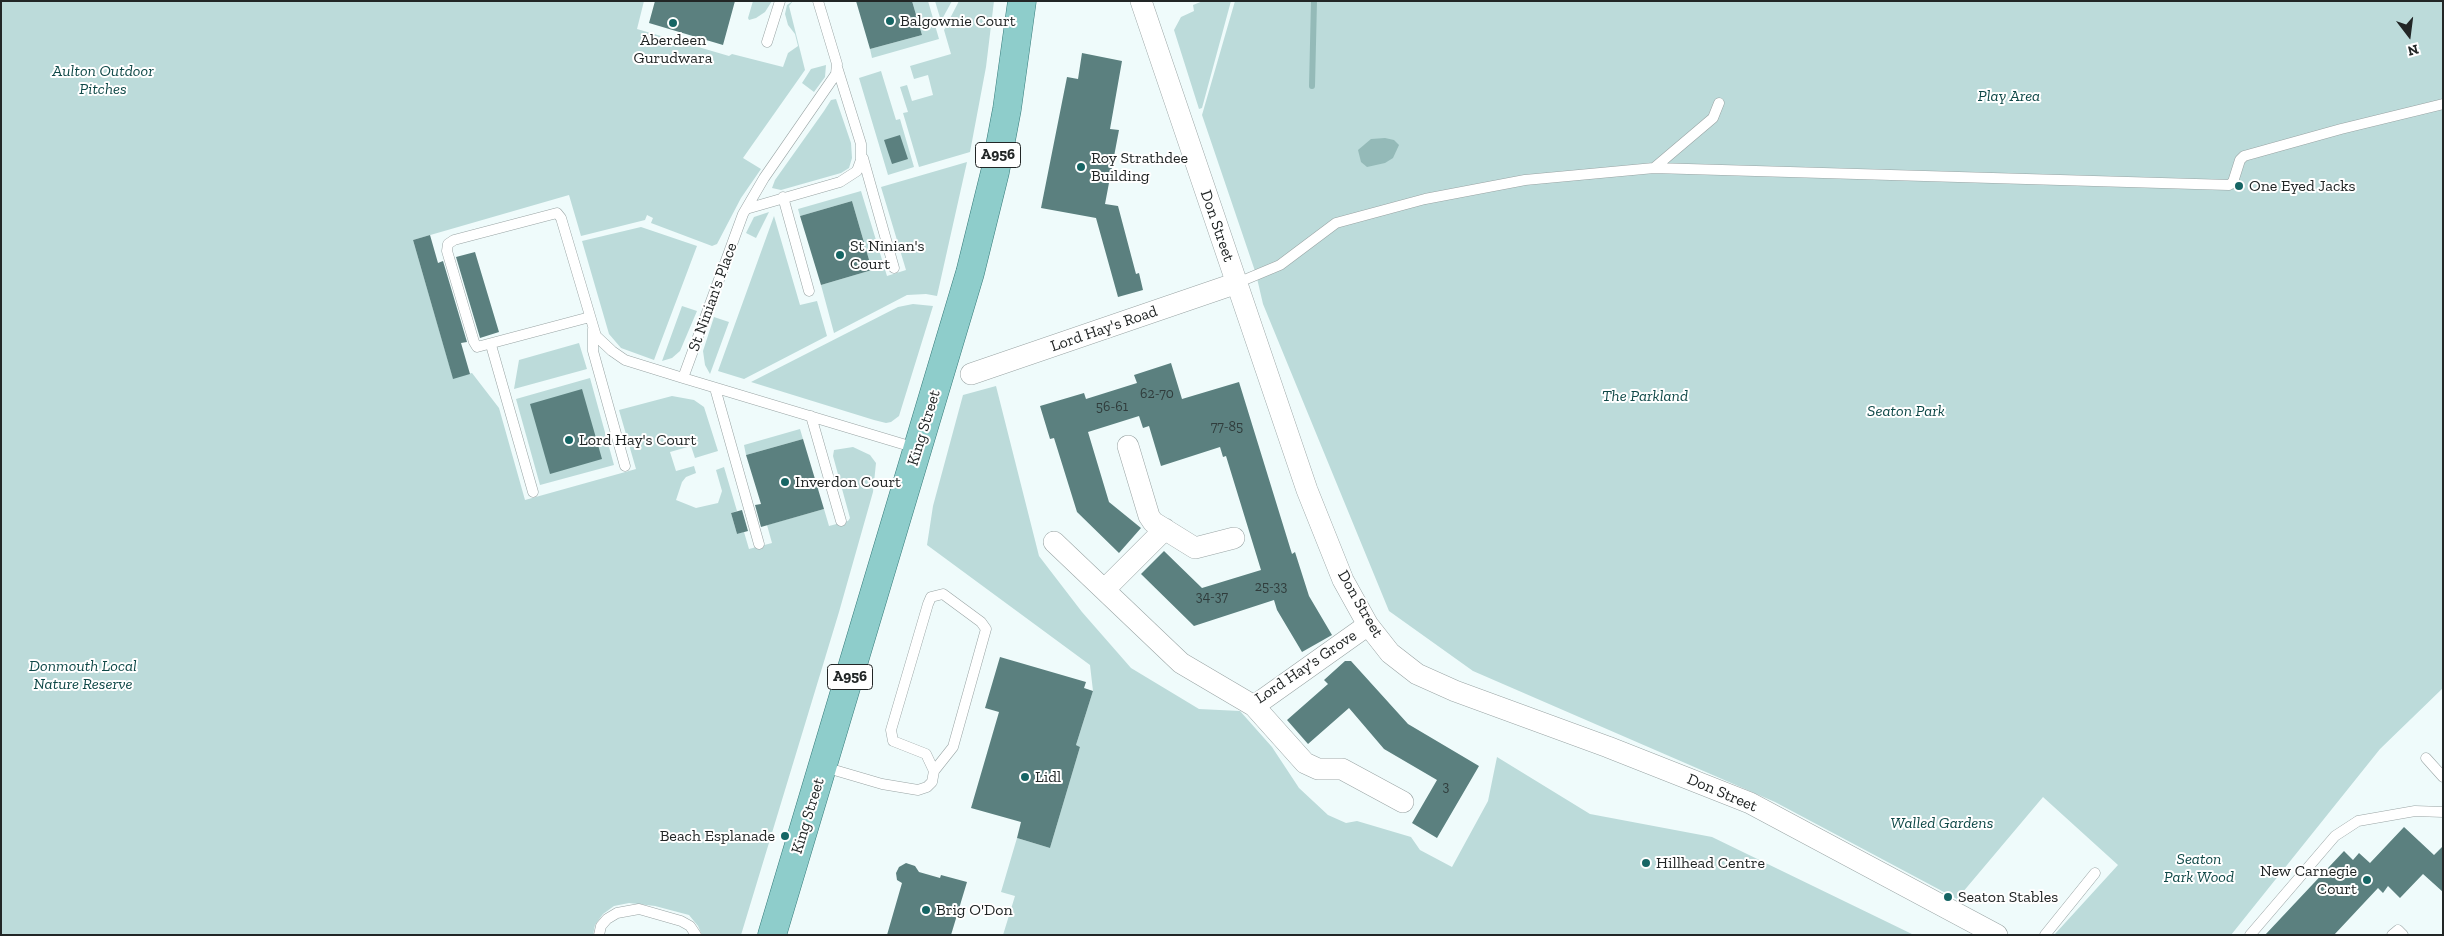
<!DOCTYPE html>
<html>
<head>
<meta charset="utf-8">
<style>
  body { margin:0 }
  #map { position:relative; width:2444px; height:936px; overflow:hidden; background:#effbfb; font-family:"Zilla Slab",serif }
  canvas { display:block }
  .frame { position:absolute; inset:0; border:2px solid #222626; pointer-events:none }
  .north { position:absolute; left:2384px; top:10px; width:50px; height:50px; -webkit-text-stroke:4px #fff; paint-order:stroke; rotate:165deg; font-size:14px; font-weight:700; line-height:20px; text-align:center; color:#222626 }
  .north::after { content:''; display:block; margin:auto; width:18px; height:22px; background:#222626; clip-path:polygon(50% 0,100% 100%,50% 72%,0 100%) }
</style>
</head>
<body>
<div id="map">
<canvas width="2444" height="936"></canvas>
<div class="frame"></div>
<div class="north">N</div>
</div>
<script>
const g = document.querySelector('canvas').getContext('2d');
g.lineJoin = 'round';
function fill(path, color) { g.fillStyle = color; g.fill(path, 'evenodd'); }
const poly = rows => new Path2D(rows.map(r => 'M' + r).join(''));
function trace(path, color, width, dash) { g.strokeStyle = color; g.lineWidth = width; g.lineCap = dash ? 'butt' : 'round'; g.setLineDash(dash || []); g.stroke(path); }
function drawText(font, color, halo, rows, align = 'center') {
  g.font = font + ' "Zilla Slab",serif'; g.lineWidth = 4; g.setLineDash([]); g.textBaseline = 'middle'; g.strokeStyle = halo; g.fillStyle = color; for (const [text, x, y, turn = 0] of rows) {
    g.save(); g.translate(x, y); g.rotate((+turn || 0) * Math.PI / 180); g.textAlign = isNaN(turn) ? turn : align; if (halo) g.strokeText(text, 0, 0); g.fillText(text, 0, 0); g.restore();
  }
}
fill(poly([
  [1,1,644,1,637,29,729,56,732,54,783,67,788,53,798,46,795,34,788,25,785,14,787,5,793,1,789,6,805,70,743,158,761,169,741,198,717,244,712,246,651,223,653,218,647,215,645,220,581,236,569,195,413,240,453,378,472,373,499,408,525,500,636,469,619,410,672,396,694,400,704,407,718,451,695,458,691,446,670,452,676,471,694,466,696,473,686,477,682,482,676,500,696,508,718,503,722,491,716,470,724,467,737,511,731,513,737,534,744,532,749,549,772,543,767,525,824,509,829,526,848,521,850,518,833,456,834,450,853,447,870,455,876,463,873,492,839,612,741,935,702,935,698,926,689,915,655,906,629,903,614,906,603,914,595,925,593,935,1,935],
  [753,1,772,1,765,12,756,18,749,20,748,18],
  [912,1,928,1,939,39,872,58,870,49,922,35],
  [935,1,952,1,941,21],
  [959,1,994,1,986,67,970,152,919,167,903,113,908,112,900,87,907,85,912,101,933,95,928,75,914,79,910,66,951,54,944,30],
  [1203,1,1231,1,1202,108,1199,109,1174,30,1181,17,1194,11,1193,5],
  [1235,1,2443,1,2443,688,2380,749,2231,935,2054,935,2118,865,2043,797,1957,899,1775,802,1473,671,1389,611,1263,304,1256,274,1202,115],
  [826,65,825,77,814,92,802,83,811,69],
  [881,71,896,120,900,119,914,167,888,175,859,78],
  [836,99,851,143,852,158,849,168,841,173,781,190,772,188,775,180,824,111,831,100],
  [967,162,937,296,926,294,907,295,834,333,821,285,872,270,852,201,800,216,798,209,861,191,887,276,906,270,881,187],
  [769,212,756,238,746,233,754,217],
  [774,216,800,305,817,301,827,336,744,379,718,371],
  [641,227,697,246,654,360,621,348,609,334,582,241],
  [913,304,933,306,899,416,891,422,886,423,874,420,751,382,898,307],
  [682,306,697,311,680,351,672,358,662,361],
  [714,317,729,322,710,374,705,365,703,351],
  [579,343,587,369,514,389,519,360],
  [590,378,614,465,540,485,516,399],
  [996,386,1039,556,1082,612,1131,668,1199,709,1240,711,1272,747,1299,788,1328,815,1346,823,1357,821,1411,837,1420,850,1452,867,1488,801,1497,757,1590,814,1712,837,1914,935,1003,935,1015,896,1001,892,1017,838,1050,848,1080,747,1076,745,1093,691,1090,665,927,545,933,506,963,395],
  [800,429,803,439,746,455,744,445]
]), '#bcdbda');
fill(poly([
  [1385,138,1394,140,1399,145,1393,158,1385,163,1367,167,1361,162,1358,150,1371,139]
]), '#94bab8');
trace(poly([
  [1312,86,1314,1]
]), '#94bab8', 6);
fill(poly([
  [655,1,735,1,723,45,649,23],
  [856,1,912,1,922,35,870,49],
  [1082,53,1122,61,1110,129,1119,130,1105,204,1118,206,1136,274,1139,273,1143,290,1118,297,1096,218,1041,208,1067,77,1078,79],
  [900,135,908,159,892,164,884,140],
  [852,201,872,270,821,285,800,216],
  [430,235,438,263,443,261,467,342,461,343,470,374,453,379,413,240],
  [475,252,499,332,480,338,456,257],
  [1171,363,1182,399,1239,382,1292,554,1295,552,1309,596,1332,635,1302,652,1277,610,1274,600,1194,626,1141,574,1164,551,1202,588,1261,570,1226,456,1223,457,1220,447,1161,466,1149,426,1143,428,1139,416,1088,432,1109,502,1141,528,1119,553,1077,512,1054,438,1050,439,1040,406,1084,393,1086,399,1137,383,1134,375],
  [582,389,602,459,550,474,530,404],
  [803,439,824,509,761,527,755,505,761,504,746,455],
  [742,510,748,531,737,534,731,513],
  [1000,657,1086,682,1084,688,1093,691,1076,745,1080,747,1050,848,1017,838,1021,822,971,808,999,712,985,708],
  [1345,661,1351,661,1408,724,1479,766,1437,838,1412,823,1437,780,1384,749,1349,708,1308,744,1287,720,1328,684,1324,680],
  [2404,827,2434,855,2443,846,2443,892,2423,874,2400,898,2388,886,2383,893,2378,888,2334,935,2265,935,2344,851,2353,860,2359,853,2370,863],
  [906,863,915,866,919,872,940,878,941,875,967,882,951,935,887,935,902,883,897,880,896,873,899,867]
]), '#5b807f');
const lane = poly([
  [818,1,837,64,836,74,764,178,743,214,683,378,916,448],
  [767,42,780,1],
  [863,158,894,268],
  [1654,168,2229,185,2233,182,2240,160,2244,156,2341,129,2443,104],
  [783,197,809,291],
  [746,209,840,182,857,171,861,160,861,144,837,67],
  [1237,283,1280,265,1336,223,1425,199,1525,180,1654,168,1713,118,1719,103],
  [590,317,477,347,474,342,447,251,448,244,454,240,557,213,561,218,596,336,612,351,625,360,683,378],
  [593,329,593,351,625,466],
  [491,345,533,492],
  [715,388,759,544],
  [811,416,841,521],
  [2426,758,2443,777],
  [824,767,882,784,918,790,927,787,932,782,934,771,953,747,986,629,981,622,943,594,931,597,928,604,891,730,893,741,926,754,934,771],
  [599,935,601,926,607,919,617,913,639,909,681,921,690,926,696,935],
  [2045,935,2095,873],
  [2250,935,2335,836,2358,821,2415,811,2443,812],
  [2392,935,2398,930,2403,935]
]);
const street = poly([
  [1141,1,1307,490,1343,580,1368,625,1390,653,1417,674,1455,691,1608,747,1750,803,1997,935],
  [971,374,1237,283],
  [1128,446,1149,516,1153,522,1195,548,1234,538],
  [1054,542,1181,663,1254,706,1368,625],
  [1105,589,1165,529],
  [1254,706,1305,763,1318,769,1342,769,1403,802]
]);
const primary = poly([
  [772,935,970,273,995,172,1007,109,1022,1]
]);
trace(lane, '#99a4a4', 11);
trace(street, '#99a4a4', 22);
trace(primary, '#377c7b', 29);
trace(lane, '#fff', 10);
trace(street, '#fff', 21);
trace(primary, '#8ecdcb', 28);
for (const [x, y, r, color] of [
  [890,21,5,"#166564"],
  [673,23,5,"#166564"],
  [1081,167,5,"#166564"],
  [2239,186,5,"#166564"],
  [840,255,5,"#166564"],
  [569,440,5,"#166564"],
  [785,482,5,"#166564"],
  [1025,777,5,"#166564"],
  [785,836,5,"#166564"],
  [1646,863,5,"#166564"],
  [2367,880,5,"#166564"],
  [1948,897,5,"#166564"],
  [926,910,5,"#166564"]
]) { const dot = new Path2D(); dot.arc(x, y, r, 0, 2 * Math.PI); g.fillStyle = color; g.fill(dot); trace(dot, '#fff', 2); }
drawText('14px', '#303c3c', null, [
  ["62-70",1157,394],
  ["56-61",1112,407],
  ["77-85",1227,427],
  ["25-33",1271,587],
  ["34-37",1212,597],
  ["3",1446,787]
]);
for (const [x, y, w] of [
  [998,155,45],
  [850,677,45]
]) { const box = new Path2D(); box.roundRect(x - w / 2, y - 12.5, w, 25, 4); g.fillStyle = '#fff'; g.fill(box); trace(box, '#222626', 1); }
drawText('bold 15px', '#222626', null, [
  ["A956",998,155],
  ["A956",850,677]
]);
drawText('16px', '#222626', '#fff', [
  ["Balgownie Court",900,21],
  ["Aberdeen",673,40,"center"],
  ["Gurudwara",673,58,"center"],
  ["Roy Strathdee",1091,158],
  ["Building",1091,176],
  ["One Eyed Jacks",2249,186],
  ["St Ninian's",850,246],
  ["Court",850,264],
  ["Lord Hay's Court",579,440],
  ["Inverdon Court",795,482],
  ["Lidl",1035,777],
  ["Beach Esplanade",775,836,"right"],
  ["Hillhead Centre",1656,863],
  ["New Carnegie",2357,871,"right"],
  ["Court",2357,889,"right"],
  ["Seaton Stables",1958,897],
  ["Brig O'Don",936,910]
], 'left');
drawText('italic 16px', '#0e4847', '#fff', [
  ["Aulton Outdoor",103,71],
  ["Pitches",103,89],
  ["Play Area",2009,96],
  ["The Parkland",1645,396],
  ["Seaton Park",1906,411],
  ["Donmouth Local",83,666],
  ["Nature Reserve",83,684],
  ["Walled Gardens",1942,823],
  ["Seaton",2199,859],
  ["Park Wood",2199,877]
]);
drawText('16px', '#222626', '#fff', [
  ["Don Street",1217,226,71],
  ["St Ninian's Place",713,297,-70],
  ["Lord Hay's Road",1104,329,-19],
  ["King Street",924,428,-73],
  ["Don Street",1360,604,60],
  ["Lord Hay's Grove",1306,667,-34],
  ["Don Street",1722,793,23],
  ["King Street",808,816,-73]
]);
</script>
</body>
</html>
